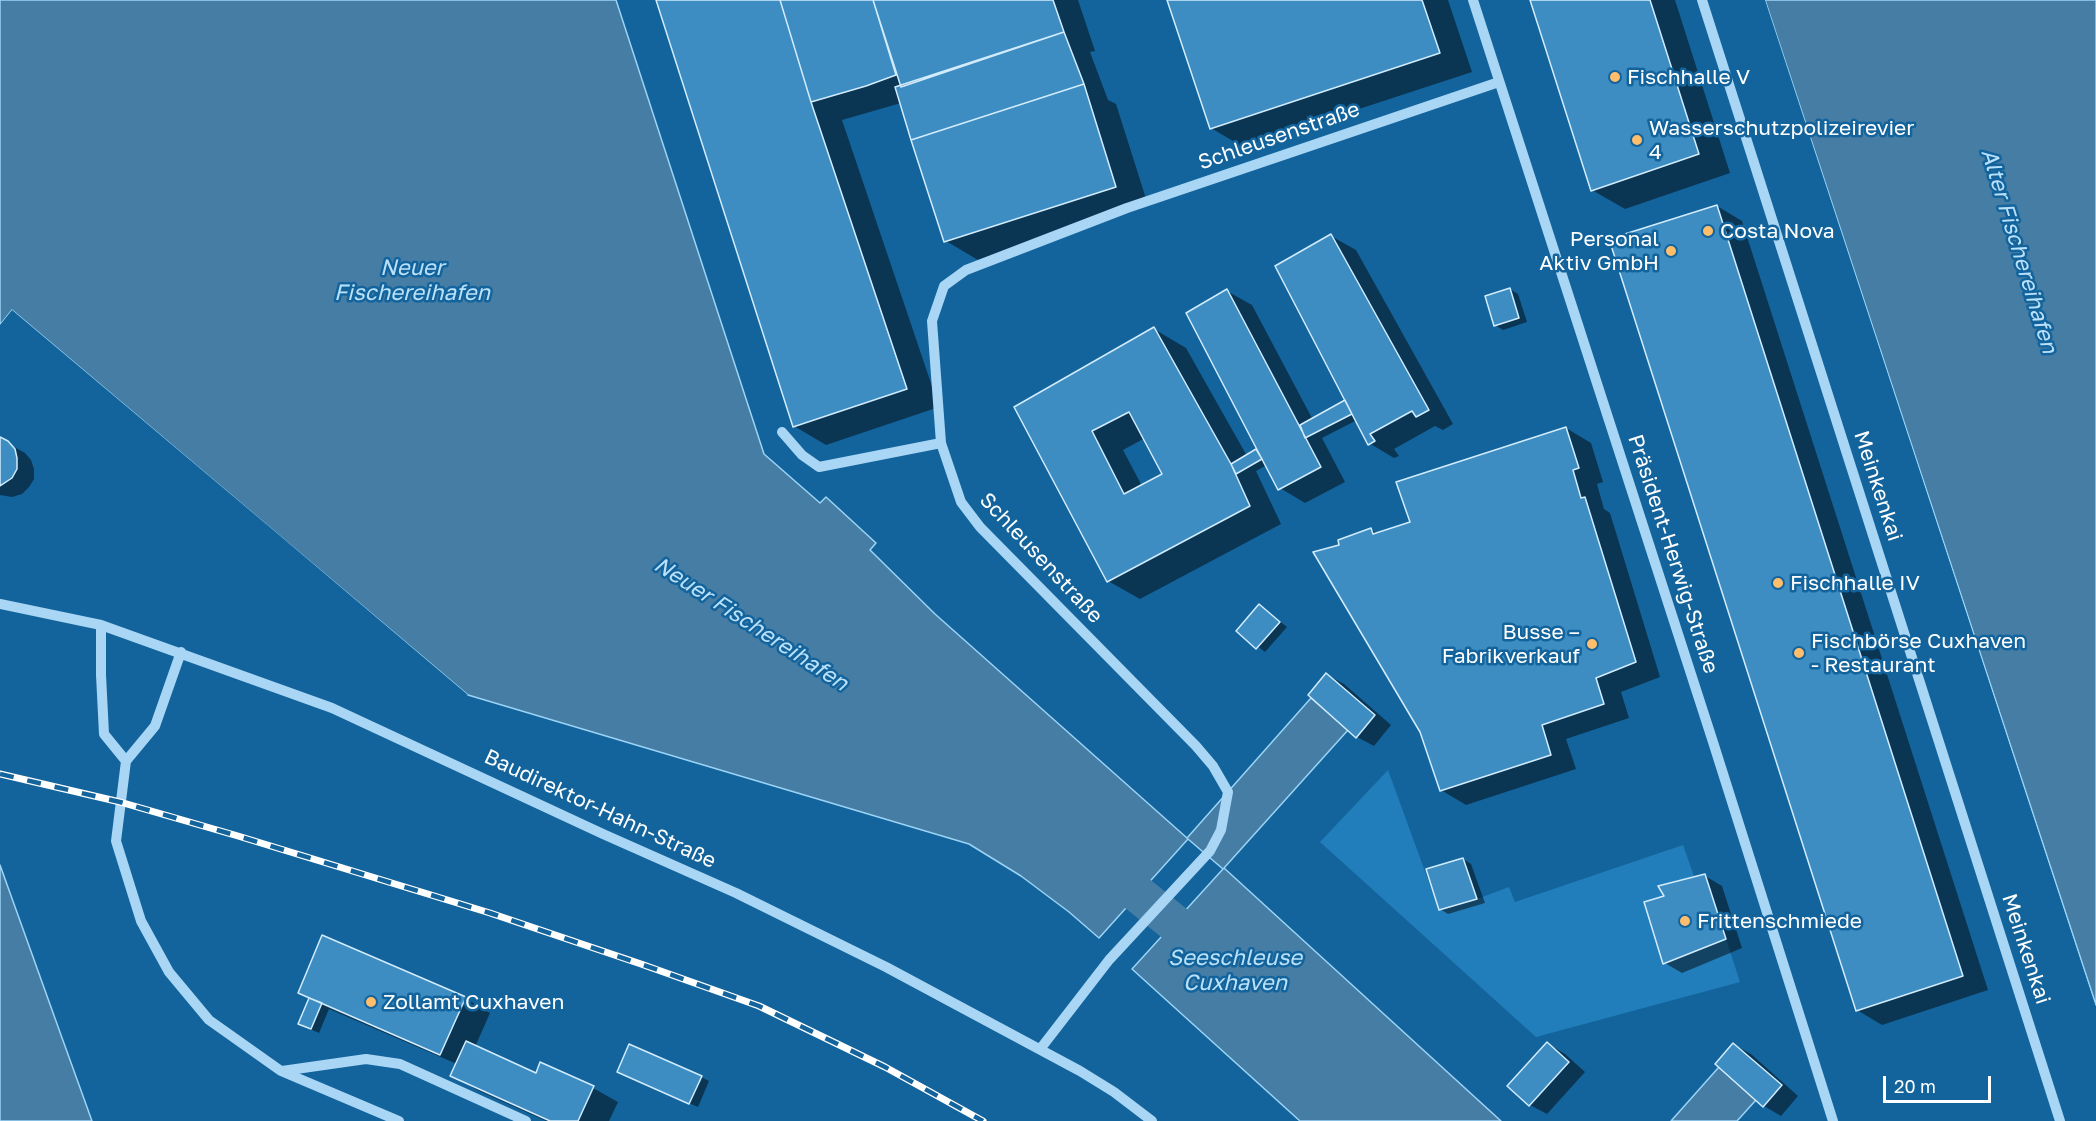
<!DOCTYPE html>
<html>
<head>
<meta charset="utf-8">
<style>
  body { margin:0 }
  #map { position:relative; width:2096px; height:1121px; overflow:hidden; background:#13649c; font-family:"Golos Text",sans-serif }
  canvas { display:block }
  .scale { position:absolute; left:1883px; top:1076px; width:108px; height:27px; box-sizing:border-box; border:3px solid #fff; border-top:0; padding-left:8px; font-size:18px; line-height:21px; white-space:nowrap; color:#fff; -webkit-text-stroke:4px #13649c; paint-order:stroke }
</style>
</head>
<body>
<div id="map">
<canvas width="2096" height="1121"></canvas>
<div class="scale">20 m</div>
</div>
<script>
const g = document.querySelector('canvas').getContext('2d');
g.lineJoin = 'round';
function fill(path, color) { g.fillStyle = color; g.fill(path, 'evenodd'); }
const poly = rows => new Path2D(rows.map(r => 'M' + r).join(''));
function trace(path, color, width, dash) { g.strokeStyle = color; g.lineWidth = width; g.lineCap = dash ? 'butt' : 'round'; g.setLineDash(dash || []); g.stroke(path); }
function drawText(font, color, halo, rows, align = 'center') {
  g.font = font + ' "Golos Text",sans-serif'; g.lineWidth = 5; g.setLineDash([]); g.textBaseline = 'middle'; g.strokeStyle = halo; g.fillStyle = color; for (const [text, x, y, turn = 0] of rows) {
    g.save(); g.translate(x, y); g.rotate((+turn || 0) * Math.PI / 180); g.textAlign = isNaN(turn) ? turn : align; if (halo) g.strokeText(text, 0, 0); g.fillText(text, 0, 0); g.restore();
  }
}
fill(poly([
  [1388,770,1439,910,1477,899,1509,887,1515,902,1683,845,1694,876,1658,886,1664,896,1644,902,1663,964,1726,939,1740,982,1536,1037,1320,842]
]), '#227eba');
const water = poly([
  [0,0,616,0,764,454,820,503,826,497,876,543,870,550,935,614,1187,838,1311,698,1348,730,1224,868,1501,1121,1300,1121,1132,969,1223,869,1188,839,1099,938,1069,912,1021,876,969,844,468,695,12,310,0,325,0,0],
  [1765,0,2096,0,2096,1005,1765,0],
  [0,865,61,1035,92,1121,0,1121,0,865],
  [1719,1067,1756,1100,1737,1121,1671,1121,1719,1067]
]);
fill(water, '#467da5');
trace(water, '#9bd4f6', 1.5);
fill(poly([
  [1762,0,1765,0,2096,1008,2093,1006],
  [12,310,278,534,468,695,463,694,12,314,0,328,0,325]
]), '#13649c');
fill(poly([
  [657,0,1078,0,1095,51,1090,52,1108,100,1116,104,1148,205,978,260,946,241,901,103,842,120,939,407,826,445,794,426],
  [1168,0,1448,0,1472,72,1243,147,1211,128],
  [1532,0,1675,0,1730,173,1625,209,1592,190],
  [1717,206,1742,221,1988,990,1882,1025,1857,1010],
  [1331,236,1356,250,1453,424,1443,430,1435,426,1394,449,1399,456,1394,458,1369,443,1357,420,1322,438,1345,482,1305,503,1280,488,1267,465,1256,471,1281,524,1140,599,1108,581,1016,407,1154,329,1186,348,1247,456,1256,450,1261,453,1227,291,1252,305,1313,420,1345,402],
  [1145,438,1164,475,1142,486,1123,450],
  [1510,289,1518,294,1527,322,1503,330,1495,325],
  [1566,428,1591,443,1603,482,1597,484,1604,509,1610,513,1660,677,1621,692,1629,718,1566,739,1576,769,1466,805,1441,790,1421,731,1341,546,1370,529,1379,534,1411,523],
  [0,439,25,453,31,460,34,469,34,479,29,487,22,494,12,497,0,495],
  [1260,606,1287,627,1265,652,1238,631],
  [1327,675,1344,684,1391,725,1374,746,1357,737],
  [1463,859,1471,864,1485,903,1448,914,1440,909],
  [1705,876,1722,886,1742,948,1682,973,1665,963],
  [299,992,465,998,490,1013,475,1047,537,1075,541,1064,593,1088,618,1102,609,1121,546,1121,477,1090,452,1075,457,1064,329,1009,319,1033,308,1028,311,999],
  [1548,1044,1565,1054,1585,1072,1547,1114,1530,1105,1510,1086],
  [1734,1045,1751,1054,1798,1096,1781,1116,1764,1106,1717,1063],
  [627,1076,701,1077,709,1081,698,1107]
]), '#0007');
trace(poly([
  [1098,862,1174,923,1211,956]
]), '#467da5', 38);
const building = poly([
  [656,0,780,0,811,102,907,389,793,427,656,0],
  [780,0,873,0,896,75,866,86,811,102,780,0],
  [873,0,1053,0,1064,32,901,87,873,0],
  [1167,0,1422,0,1440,53,1210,129,1167,0],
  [1530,0,1650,0,1699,154,1591,191,1530,0],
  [1064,32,1084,84,911,140,895,87,1064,32],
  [1084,84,1116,187,944,242,911,140,1084,84],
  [1717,205,1963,976,1856,1011,1609,239,1717,205],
  [1331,234,1429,410,1416,417,1412,411,1370,434,1375,441,1368,445,1275,266,1331,234],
  [1510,288,1519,318,1494,326,1485,296,1510,288],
  [1227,289,1321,467,1278,490,1186,313,1227,289],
  [1154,327,1231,464,1250,506,1107,582,1014,407,1154,327],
  [1129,412,1162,474,1124,494,1092,431,1129,412],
  [1345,400,1352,414,1305,438,1300,425,1345,400],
  [1566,427,1579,468,1573,470,1581,498,1585,497,1636,662,1596,678,1604,704,1542,725,1551,755,1440,791,1420,732,1313,552,1339,545,1338,540,1371,528,1373,534,1410,522,1396,482,1566,427],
  [0,437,8,441,15,449,17,458,17,469,12,478,0,486,0,437],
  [1256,449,1262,459,1236,474,1231,464,1256,449],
  [1259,604,1280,622,1256,649,1236,631,1259,604],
  [1326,673,1375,715,1356,738,1308,695,1326,673],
  [1463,858,1477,899,1439,910,1426,869,1463,858],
  [1705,874,1726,939,1663,964,1644,902,1664,896,1658,886,1705,874],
  [322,935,466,997,440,1055,298,993,322,935],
  [309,998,322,1003,311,1029,298,1024,309,998],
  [466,1041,536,1073,540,1062,594,1086,578,1121,550,1121,450,1076,466,1041],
  [1547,1042,1569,1062,1529,1106,1507,1086,1547,1042],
  [1733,1043,1782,1085,1763,1107,1715,1064,1733,1043],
  [629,1044,702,1076,689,1104,617,1072,629,1044]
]);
fill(building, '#3d8dc3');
trace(building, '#d2ecfd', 1.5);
trace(poly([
  [1473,0,1713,742,1833,1121],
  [1702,0,2060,1121],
  [782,432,802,455,819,467,941,443],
  [0,604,101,625,332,708,603,834,736,893,886,967,1080,1071,1114,1092,1152,1121],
  [101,625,101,675,104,734,126,761],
  [181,652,155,726,126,761,116,841,141,921,169,972,209,1020,281,1071,399,1121],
  [1041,1048,1109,960,1210,851,1221,830,1228,792,1213,766,1196,746,980,527,961,502,941,443,932,321,944,286,966,270,1127,208,1499,82],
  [282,1071,366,1059,400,1064,526,1121]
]), '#a9d6f4', 10);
const rail = poly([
  [0,774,120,802,238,836,490,913,641,964,759,1006,885,1067,983,1121]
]);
trace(rail, '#fff', 7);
trace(rail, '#13649c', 4.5, [14]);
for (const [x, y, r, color] of [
  [1615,77,6,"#ffbe6c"],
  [1637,140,6,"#ffbe6c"],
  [1708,231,6,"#ffbe6c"],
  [1671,251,6,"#ffbe6c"],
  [1778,583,6,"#ffbe6c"],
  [1592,644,6,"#ffbe6c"],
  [1799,653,6,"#ffbe6c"],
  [1685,921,6,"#ffbe6c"],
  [371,1002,6,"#ffbe6c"]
]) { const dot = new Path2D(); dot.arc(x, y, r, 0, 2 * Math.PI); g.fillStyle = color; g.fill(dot); trace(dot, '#13649c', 2); }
drawText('21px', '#fff', '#13649c', [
  ["Fischhalle V",1627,77],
  ["Wasserschutzpolizeirevier",1649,128],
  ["4",1649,152],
  ["Costa Nova",1720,231],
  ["Personal",1659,239,"right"],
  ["Aktiv GmbH",1659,263,"right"],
  ["Fischhalle IV",1790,583],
  ["Busse –",1580,632,"right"],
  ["Fabrikverkauf",1580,656,"right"],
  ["Fischbörse Cuxhaven",1811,641],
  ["- Restaurant",1811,665],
  ["Frittenschmiede",1697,921],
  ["Zollamt Cuxhaven",383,1002]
], 'left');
drawText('21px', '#fff', '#13649c', [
  ["Schleusenstraße",1279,136,-19],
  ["Meinkenkai",1878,486,72],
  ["Präsident-Herwig-Straße",1673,554,72],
  ["Schleusenstraße",1041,558,47],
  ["Baudirektor-Hahn-Straße",600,809,25],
  ["Meinkenkai",2026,949,72]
]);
drawText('italic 22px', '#bae1fa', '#13649c', [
  ["Alter Fischereihafen",2019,251,73],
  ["Neuer",412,268],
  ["Fischereihafen",412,293],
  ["Neuer Fischereihafen",751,624,33],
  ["Seeschleuse",1235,958],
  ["Cuxhaven",1235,983]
]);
</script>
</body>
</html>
